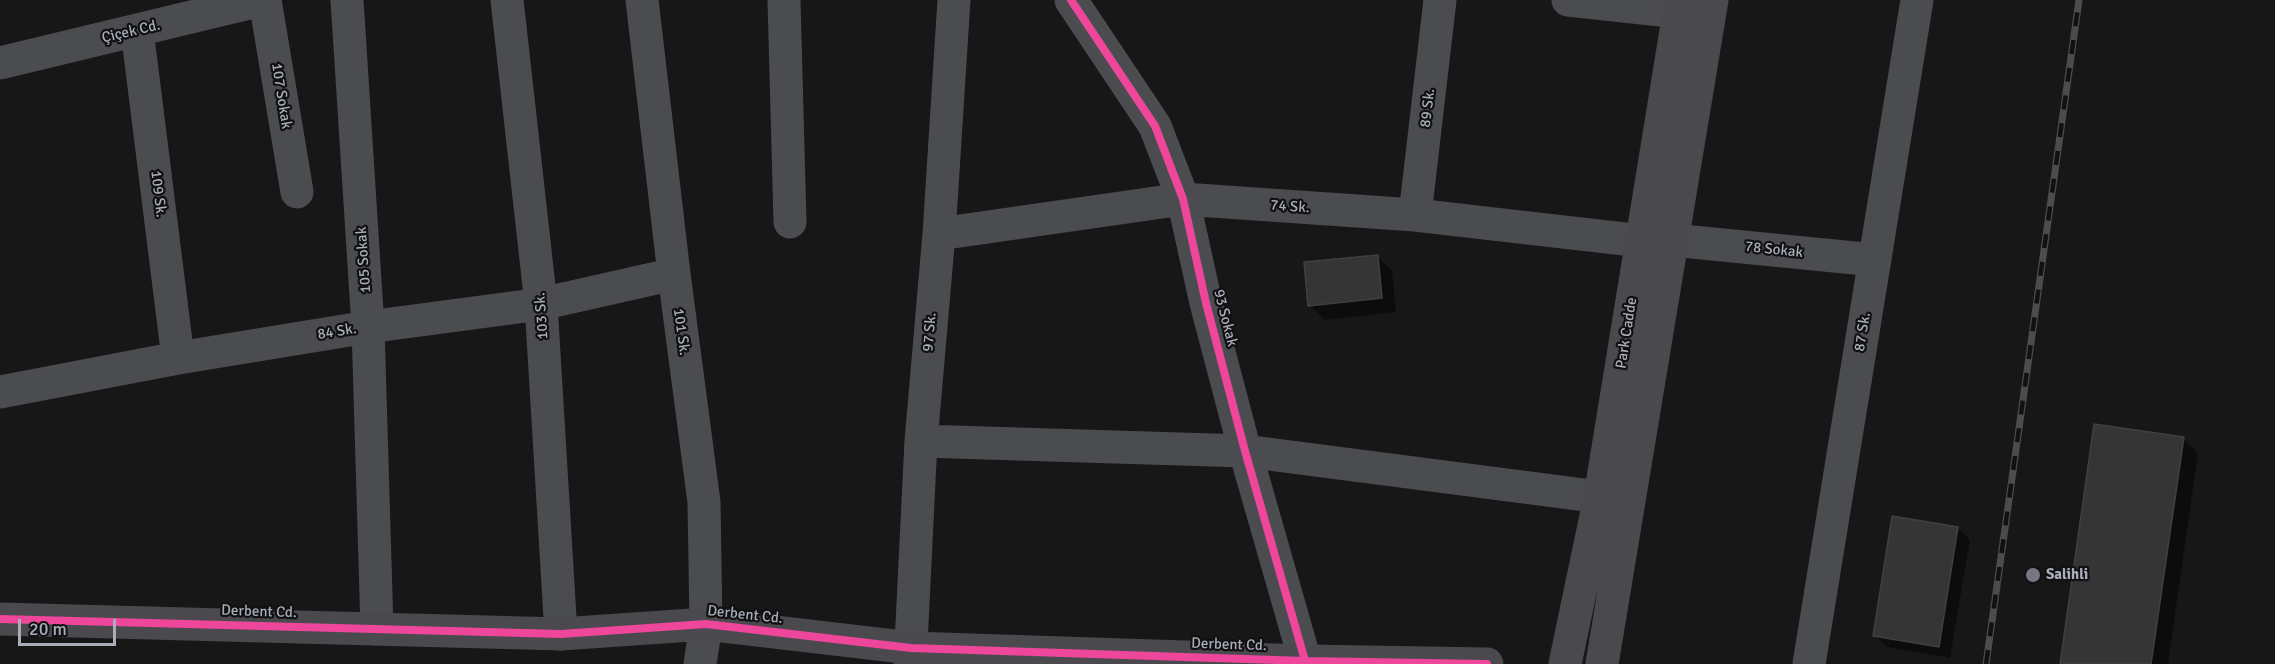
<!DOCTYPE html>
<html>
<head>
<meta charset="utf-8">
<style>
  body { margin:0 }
  #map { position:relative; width:2275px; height:664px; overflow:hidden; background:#171717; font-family:Signika,sans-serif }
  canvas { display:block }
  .scale { position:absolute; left:18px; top:619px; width:98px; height:27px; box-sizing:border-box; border:3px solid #a8adb8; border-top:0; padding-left:8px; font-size:18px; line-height:21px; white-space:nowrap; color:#a8adb8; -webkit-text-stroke:4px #111113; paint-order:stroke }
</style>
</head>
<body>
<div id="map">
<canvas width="2275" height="664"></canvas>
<div class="scale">20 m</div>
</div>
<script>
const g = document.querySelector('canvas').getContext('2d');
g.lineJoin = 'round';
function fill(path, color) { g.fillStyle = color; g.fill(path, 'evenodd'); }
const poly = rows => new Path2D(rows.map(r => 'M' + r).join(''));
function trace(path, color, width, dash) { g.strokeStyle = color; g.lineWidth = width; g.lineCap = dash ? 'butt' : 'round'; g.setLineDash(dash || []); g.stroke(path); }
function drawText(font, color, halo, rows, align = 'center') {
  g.font = font + ' Signika,sans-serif'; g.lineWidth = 4.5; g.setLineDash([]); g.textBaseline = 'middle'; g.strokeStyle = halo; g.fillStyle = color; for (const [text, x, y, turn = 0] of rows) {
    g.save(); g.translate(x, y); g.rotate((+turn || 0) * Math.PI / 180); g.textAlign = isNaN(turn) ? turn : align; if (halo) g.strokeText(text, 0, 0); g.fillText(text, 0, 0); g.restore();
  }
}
fill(poly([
  [1377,256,1392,271,1396,312,1325,320,1310,305],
  [2183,438,2198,453,2168,664,2061,664],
  [1958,528,1970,540,1950,658,1887,647,1875,635]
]), '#0007');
const building = poly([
  [1378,255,1382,298,1308,306,1304,262,1378,255],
  [2094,424,2184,437,2151,664,2060,664,2094,424],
  [1892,516,1958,527,1939,647,1873,636,1892,516]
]);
fill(building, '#353536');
trace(building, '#3f4043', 1.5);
trace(poly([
  [265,0,297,192],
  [347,0,368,327,377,629],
  [507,0,541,304,561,634],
  [642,0,674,274,704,502,706,624,700,664],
  [784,0,790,222],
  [1071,0,1155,126,1183,199,1206,303,1245,451,1306,664],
  [1568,0,1679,12],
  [137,30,178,358],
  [0,63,262,0],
  [1415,215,1440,0],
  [939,234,1183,199,1415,215,1642,241],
  [1672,240,1875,260],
  [0,392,178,358,368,327,541,304,674,274],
  [921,441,1245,451,1600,497],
  [910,664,921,441,939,234,954,0],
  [1809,664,1917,0]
]), '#4b4c50', 33);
trace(poly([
  [0,619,561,634,706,624,911,648,1306,661,1487,664],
  [1565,664,1600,497,1681,0],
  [1602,664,1712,0]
]), '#4a4a4e', 33);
const rail = poly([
  [1986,664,2079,0]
]);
trace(rail, '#4b4c4f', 7);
trace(rail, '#111113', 4.5, [14]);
trace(poly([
  [1071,0,1155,126,1183,199,1206,303,1245,451,1306,664],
  [0,619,561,634,706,624,911,648,1306,661,1487,664]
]), '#ed469a', 8);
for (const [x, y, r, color] of [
  [2033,575,8,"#757880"]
]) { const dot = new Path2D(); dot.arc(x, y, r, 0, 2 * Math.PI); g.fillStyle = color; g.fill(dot); trace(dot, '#111113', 2); }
drawText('15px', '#a8adb8', '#111113', [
  ["Çiçek Cd.",131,32,-13],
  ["107 Sokak",281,96,81],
  ["89 Sk.",1428,108,-83],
  ["109 Sk.",158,194,83],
  ["74 Sk.",1290,207,4],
  ["78 Sokak",1774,250,6],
  ["105 Sokak",364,260,-94],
  ["103 Sk.",542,316,-94],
  ["93 Sokak",1225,318,76],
  ["84 Sk.",337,332,-9],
  ["101 Sk.",681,332,82],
  ["97 Sk.",930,332,-85],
  ["87 Sk.",1863,332,-81],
  ["Park Cadde",1627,333,-81],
  ["Derbent Cd.",259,612,2],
  ["Derbent Cd.",745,615,6],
  ["Derbent Cd.",1229,645,2]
]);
drawText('bold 15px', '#a8adb8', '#111113', [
  ["Salihli",2046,575]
], 'left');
</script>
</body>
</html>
